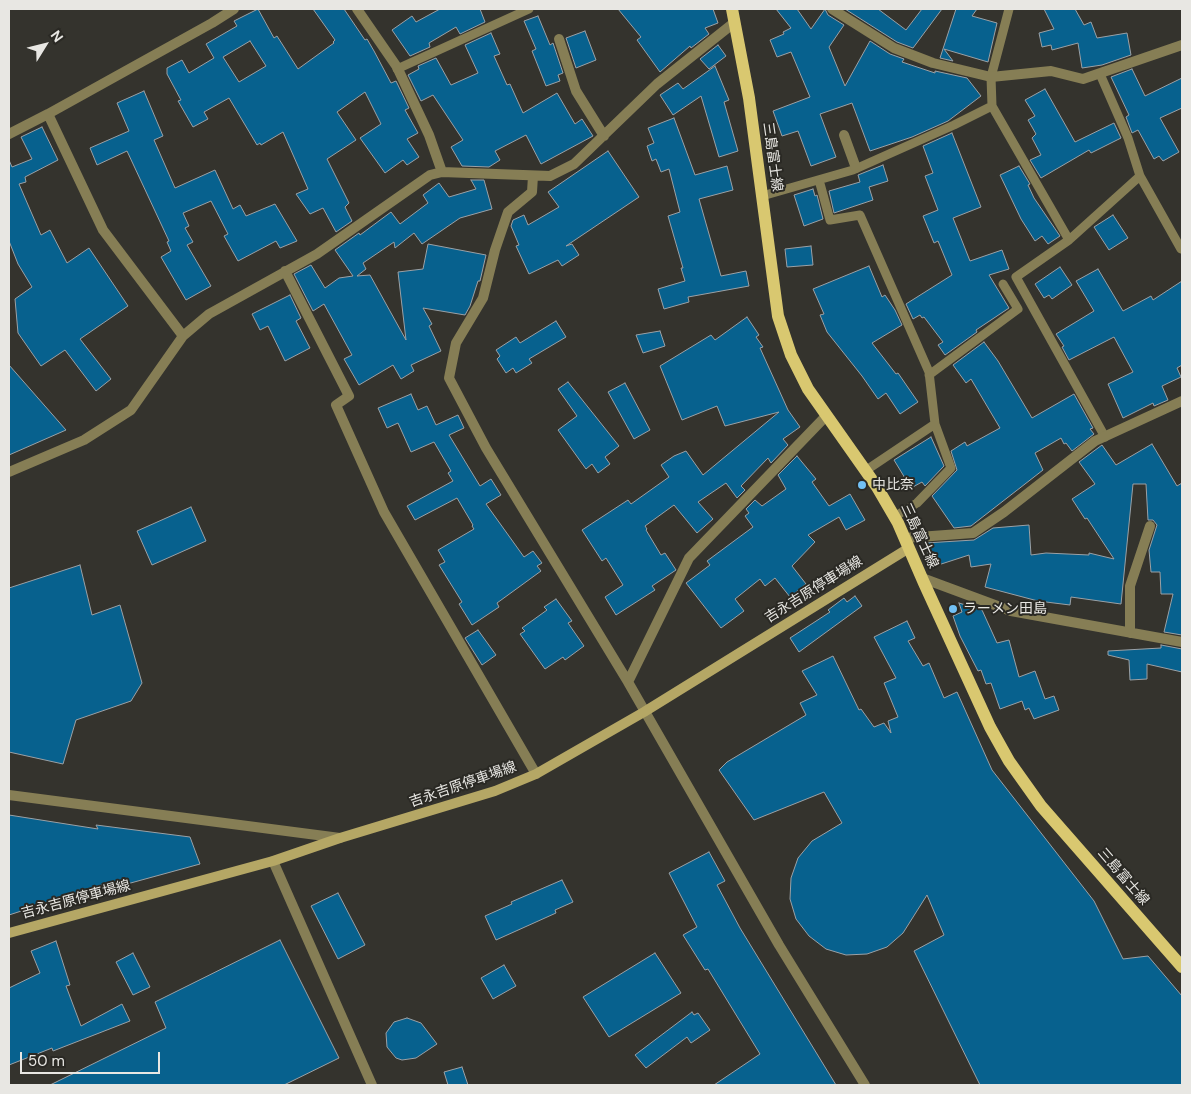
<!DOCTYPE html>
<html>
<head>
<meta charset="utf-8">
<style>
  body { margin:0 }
  #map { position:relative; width:1191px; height:1094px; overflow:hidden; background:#34332d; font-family:"DM Sans",sans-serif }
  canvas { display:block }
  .frame { position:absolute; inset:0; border:10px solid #e8e7e3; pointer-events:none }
  .north { position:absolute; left:20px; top:20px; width:50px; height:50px; -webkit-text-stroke:4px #2a2924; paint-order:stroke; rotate:54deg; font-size:14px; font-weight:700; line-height:20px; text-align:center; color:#e8e7e3 }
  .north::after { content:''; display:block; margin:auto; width:18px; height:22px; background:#e8e7e3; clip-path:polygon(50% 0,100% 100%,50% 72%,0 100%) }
  .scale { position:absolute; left:20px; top:1052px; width:140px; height:22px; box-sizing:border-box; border:2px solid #e8e7e3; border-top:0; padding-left:6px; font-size:15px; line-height:18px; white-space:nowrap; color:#e8e7e3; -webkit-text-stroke:4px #2a2924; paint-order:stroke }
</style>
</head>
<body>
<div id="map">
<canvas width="1191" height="1094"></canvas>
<div class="frame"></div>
<div class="north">N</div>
<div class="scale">50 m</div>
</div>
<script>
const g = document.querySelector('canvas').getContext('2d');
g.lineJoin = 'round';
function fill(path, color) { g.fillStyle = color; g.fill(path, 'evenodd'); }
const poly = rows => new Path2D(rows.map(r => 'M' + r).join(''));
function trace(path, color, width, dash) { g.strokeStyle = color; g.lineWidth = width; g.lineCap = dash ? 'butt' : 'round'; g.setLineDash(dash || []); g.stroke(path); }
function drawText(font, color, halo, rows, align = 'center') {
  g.font = font + ' "DM Sans","Noto Sans JP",sans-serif'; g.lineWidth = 4; g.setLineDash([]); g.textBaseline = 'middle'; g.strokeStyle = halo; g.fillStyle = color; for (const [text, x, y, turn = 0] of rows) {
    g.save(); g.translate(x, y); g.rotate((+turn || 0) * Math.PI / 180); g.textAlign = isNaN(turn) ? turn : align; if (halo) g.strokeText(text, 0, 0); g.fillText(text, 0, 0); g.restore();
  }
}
const building = poly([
  [258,9,274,38,277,36,298,69,334,43,333,42,335,40,313,9,344,9,365,40,367,39,374,51,391,83,396,81,409,108,405,110,418,133,407,139,419,157,407,165,403,160,385,173,360,138,381,124,365,92,337,112,356,140,327,159,349,203,345,207,352,221,336,232,323,208,310,214,296,194,308,189,283,132,261,145,260,143,257,145,229,98,204,112,208,119,193,127,178,101,181,100,167,74,167,68,182,60,189,73,214,58,206,44,237,26,234,21,258,9],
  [250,41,266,66,239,82,223,57,250,41],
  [440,9,480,9,485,22,460,34,456,27,429,43,430,47,410,56,392,30,412,16,416,22,440,9],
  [618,9,713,9,718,23,705,28,709,34,691,48,690,46,660,72,637,40,641,37,618,9],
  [776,9,797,9,811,29,825,9,828,15,844,25,829,47,845,86,870,41,890,54,904,59,902,62,935,73,935,71,967,78,981,96,948,121,912,137,870,151,852,103,820,114,836,157,811,166,798,131,782,136,773,111,810,97,791,52,777,57,770,40,784,34,783,32,791,28,776,9],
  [845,9,878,9,906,30,922,9,942,9,913,48,897,42,845,9],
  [956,9,977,9,972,16,997,23,988,62,944,49,953,61,940,58,956,9],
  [1044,9,1075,9,1084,25,1091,22,1097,38,1127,33,1131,55,1102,65,1082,68,1078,43,1052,50,1051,45,1042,47,1039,33,1054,29,1044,9],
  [538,16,550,45,553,43,563,73,558,75,560,81,546,86,532,51,536,49,524,21,538,16],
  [585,31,596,60,576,68,566,38,585,31],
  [491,33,500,54,494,56,507,85,510,84,523,113,557,93,575,124,582,119,593,136,541,164,526,135,495,151,500,160,489,167,462,166,451,147,463,140,433,95,421,101,408,75,419,69,418,66,436,58,451,85,478,73,465,45,491,33],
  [718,45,726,56,709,69,700,59,718,45],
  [715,66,729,100,724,102,738,151,719,157,701,96,673,115,660,95,678,83,683,89,715,66],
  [1132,69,1145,96,1182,78,1182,108,1160,118,1179,152,1163,161,1159,156,1154,159,1138,130,1132,133,1126,117,1129,115,1111,77,1132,69],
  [1045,89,1075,142,1114,123,1121,138,1091,153,1089,150,1041,178,1030,160,1041,155,1032,138,1036,134,1028,120,1035,116,1025,100,1045,89],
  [144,91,163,136,154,140,175,188,215,170,233,209,240,205,246,216,275,204,297,241,280,248,276,241,238,261,224,236,228,234,211,201,183,213,189,226,185,228,193,242,187,245,211,286,186,300,161,257,171,251,167,242,169,241,127,151,97,165,90,148,129,131,117,103,144,91],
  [674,118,695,175,727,166,733,190,699,199,721,276,746,271,749,286,688,297,689,302,664,309,658,289,685,281,681,268,683,268,668,216,680,212,669,169,661,172,656,159,652,161,647,146,654,143,648,128,674,118],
  [42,127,58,160,25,177,26,182,19,184,41,235,50,230,67,263,89,248,128,306,80,339,111,379,96,391,65,350,41,366,18,333,15,299,32,287,18,264,9,241,9,160,12,167,32,159,21,137,42,127],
  [952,133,981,207,953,218,970,261,1002,250,1009,269,989,275,1009,308,976,330,977,332,945,355,938,345,943,342,924,317,922,318,920,315,913,319,906,304,952,275,938,241,934,243,923,216,938,210,925,176,933,173,923,146,952,133],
  [608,151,639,197,566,246,572,244,579,255,562,266,558,260,529,274,516,246,519,245,511,226,513,220,524,215,528,225,559,207,548,192,608,151],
  [883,165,888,181,869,187,873,200,834,213,829,191,860,182,858,175,883,165],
  [1019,166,1030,184,1028,185,1034,198,1060,236,1048,244,1042,236,1035,241,1021,219,1000,175,1019,166],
  [471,180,484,180,492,209,460,218,422,244,414,233,395,248,394,242,363,263,366,269,357,276,370,275,406,340,398,272,423,269,428,244,486,255,480,281,478,281,470,306,465,315,423,308,432,324,429,326,441,351,411,365,414,371,401,379,393,365,359,385,344,359,352,355,324,304,313,311,294,274,311,265,325,288,339,278,353,276,335,250,359,233,360,235,391,212,400,224,428,203,423,195,439,183,449,197,476,189,471,180],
  [813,189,815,196,817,195,823,219,804,226,794,195,813,189],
  [1113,215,1128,238,1109,250,1094,227,1113,215],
  [811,246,813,265,787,267,785,249,811,246],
  [869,266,882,297,885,295,895,310,902,325,872,343,896,374,898,373,918,402,900,414,886,393,878,399,862,376,827,332,820,315,824,314,813,289,869,266],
  [1060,267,1072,285,1052,299,1049,295,1044,298,1035,284,1060,267],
  [1098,269,1123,311,1151,296,1153,300,1182,281,1182,365,1177,368,1181,377,1162,386,1168,400,1154,406,1153,403,1123,418,1108,384,1133,372,1114,337,1069,360,1062,347,1064,346,1056,334,1094,311,1076,281,1098,269],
  [290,295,301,318,296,321,310,348,285,361,268,326,260,330,252,314,290,295],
  [747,317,759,335,756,337,763,347,760,348,788,410,800,427,783,439,788,445,771,463,768,458,741,486,745,490,737,498,726,483,698,502,713,519,697,533,674,505,645,526,647,529,646,530,661,555,665,553,676,570,652,586,655,590,616,615,605,597,623,585,606,558,602,561,582,530,628,500,631,504,669,477,661,465,674,456,686,451,703,475,779,412,725,426,717,406,682,420,660,366,711,335,715,340,747,317],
  [556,321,566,337,529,359,532,363,516,373,513,368,506,373,497,359,500,356,496,350,516,337,520,343,556,321],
  [660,331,665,346,643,353,636,335,660,331],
  [984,342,998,361,1032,418,1074,394,1093,428,1090,429,1094,434,1072,451,1066,443,1064,444,1061,438,1035,453,1043,470,971,526,954,528,932,496,957,470,951,451,965,442,967,446,1000,428,971,379,966,383,953,365,984,342],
  [9,365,66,430,9,455,9,365],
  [568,382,619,446,605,457,610,464,598,473,592,464,586,469,558,430,577,416,558,389,568,382],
  [625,383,650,430,634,439,608,392,625,383],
  [411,394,418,410,427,406,436,425,458,415,464,428,449,435,480,486,491,479,501,495,486,504,524,557,533,551,542,563,537,566,541,571,497,603,499,607,472,625,459,604,462,602,439,565,445,562,438,550,474,529,472,526,473,525,457,498,415,520,407,506,453,481,448,473,451,471,434,442,411,452,398,423,387,428,378,408,411,394],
  [931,437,944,466,925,486,922,482,911,488,894,460,931,437],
  [1152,444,1177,486,1182,483,1182,635,1164,632,1173,594,1161,594,1160,572,1151,572,1149,550,1157,525,1153,520,1148,520,1146,484,1133,484,1121,604,1071,597,1070,605,1038,601,985,587,991,564,971,567,969,555,932,567,925,543,974,540,993,528,1029,525,1031,555,1046,553,1089,555,1089,553,1114,559,1087,518,1085,519,1072,499,1095,484,1079,462,1102,445,1116,465,1152,444],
  [797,456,816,479,812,482,829,506,850,494,865,520,846,530,839,517,808,535,815,542,792,566,806,584,790,597,775,578,765,586,760,579,735,599,744,611,721,628,686,583,710,565,707,561,753,527,745,516,749,513,746,509,755,500,762,506,786,489,778,475,797,456],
  [191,507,206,541,152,565,137,531,191,507],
  [80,565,92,615,120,605,142,683,131,701,76,720,63,764,9,752,9,588,80,565],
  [855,596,862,606,799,652,790,638,830,612,828,610,844,598,847,602,855,596],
  [556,599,572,621,568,623,584,646,565,660,563,657,545,669,520,634,525,631,522,628,547,610,544,607,556,599],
  [959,603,982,610,997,643,1009,640,1019,677,1035,671,1045,699,1054,696,1059,710,1034,719,1029,708,1025,710,1022,701,1000,709,991,683,986,684,981,670,978,671,960,636,953,616,962,612,959,603],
  [907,621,915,638,908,641,923,666,929,663,944,698,957,692,992,770,1094,901,1123,959,1148,956,1182,996,1182,1085,980,1085,914,951,944,935,927,895,903,933,887,947,867,954,846,955,826,949,809,936,796,919,790,899,791,878,798,858,812,841,842,823,824,792,754,820,719,770,727,762,806,715,800,703,817,695,802,671,833,656,859,710,861,709,874,727,884,723,891,733,888,721,898,717,884,683,896,678,874,637,907,621],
  [478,630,496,655,482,665,465,638,478,630],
  [1161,645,1182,649,1182,672,1147,664,1147,679,1130,680,1129,660,1108,655,1108,651,1161,648,1161,645],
  [9,815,98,829,96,825,190,837,200,864,116,887,114,881,9,915,9,815],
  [709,852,725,881,717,885,740,928,836,1085,714,1085,760,1054,708,969,705,970,683,935,697,927,669,873,709,852],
  [562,880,573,902,555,910,556,913,496,940,485,916,512,904,511,902,562,880],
  [338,893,365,945,338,959,311,906,338,893],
  [280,940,339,1058,284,1085,50,1085,166,1028,155,1002,280,940],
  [56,941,70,985,66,986,81,1026,122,1004,130,1021,53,1051,52,1048,9,1065,9,988,40,973,31,951,56,941],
  [133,953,150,987,133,995,116,962,133,953],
  [655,953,681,993,609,1037,583,997,655,953],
  [504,965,516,986,493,999,481,978,504,965],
  [692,1012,694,1015,698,1013,710,1030,691,1043,687,1037,646,1068,635,1055,692,1012],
  [407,1018,421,1023,437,1044,416,1058,402,1060,396,1058,387,1047,386,1033,394,1022,407,1018],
  [462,1067,468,1085,448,1085,444,1072,462,1067]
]);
fill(building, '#07618e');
trace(building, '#9ba1a6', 1);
trace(poly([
  [1009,9,991,77,992,106,1069,240],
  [397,69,529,9],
  [1100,74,1128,138,1140,176,1181,249],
  [819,180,830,220,860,215,929,372,935,424,951,468,917,503,894,517],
  [762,196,853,170,954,125,992,106],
  [929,375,1018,309,1003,284],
  [1105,437,1016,277,1069,240,1140,176],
  [865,471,935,424]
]), '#867e55', 9);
trace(poly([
  [357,9,397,67,429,135,442,172],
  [832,9,894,48,933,63,991,77,1051,71,1083,79,1182,45],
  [559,39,576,91,604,136],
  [48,114,103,230,183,336],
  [9,134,48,114,212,23,234,9],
  [844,135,856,168],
  [533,176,532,192,508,212,495,250,483,298,456,343,449,378,486,448,628,682,779,945,865,1085],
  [285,271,349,396,336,405,384,512,536,774],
  [9,472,84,440,131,410,183,336,209,314,317,254,430,175,442,172,550,176,574,164,657,84,735,22],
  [905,538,973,533,1004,512,1095,441,1182,401],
  [922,578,1011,611,1182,642],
  [1130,633,1130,586,1150,526],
  [628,682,689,558,826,416],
  [9,795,340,838],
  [273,861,372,1085]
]), '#867e55', 10);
trace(poly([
  [9,933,273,861,340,838,495,791,536,774,644,712,909,548]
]), '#b5a765', 10);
trace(poly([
  [732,9,749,98,778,316,791,355,808,389,877,487,898,523,924,583,990,727,1009,761,1041,806,1182,967]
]), '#d9c870', 12);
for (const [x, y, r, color] of [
  [862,485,5,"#72c1f5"],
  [953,609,5,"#72c1f5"]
]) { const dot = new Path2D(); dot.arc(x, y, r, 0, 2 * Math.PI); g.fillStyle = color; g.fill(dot); trace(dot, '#2a2924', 2); }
drawText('14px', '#e8e7e3', '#2a2924', [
  ["三島富士線",772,157,82],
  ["三島富士線",919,536,65],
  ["吉永吉原停車場線",814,590,-32],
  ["吉永吉原停車場線",463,785,-19],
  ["三島富士線",1123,877,49],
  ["吉永吉原停車場線",76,900,-15]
]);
drawText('14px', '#e8e7e3', '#2a2924', [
  ["中比奈",872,485],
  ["ラーメン田島",963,609]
], 'left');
</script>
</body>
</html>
